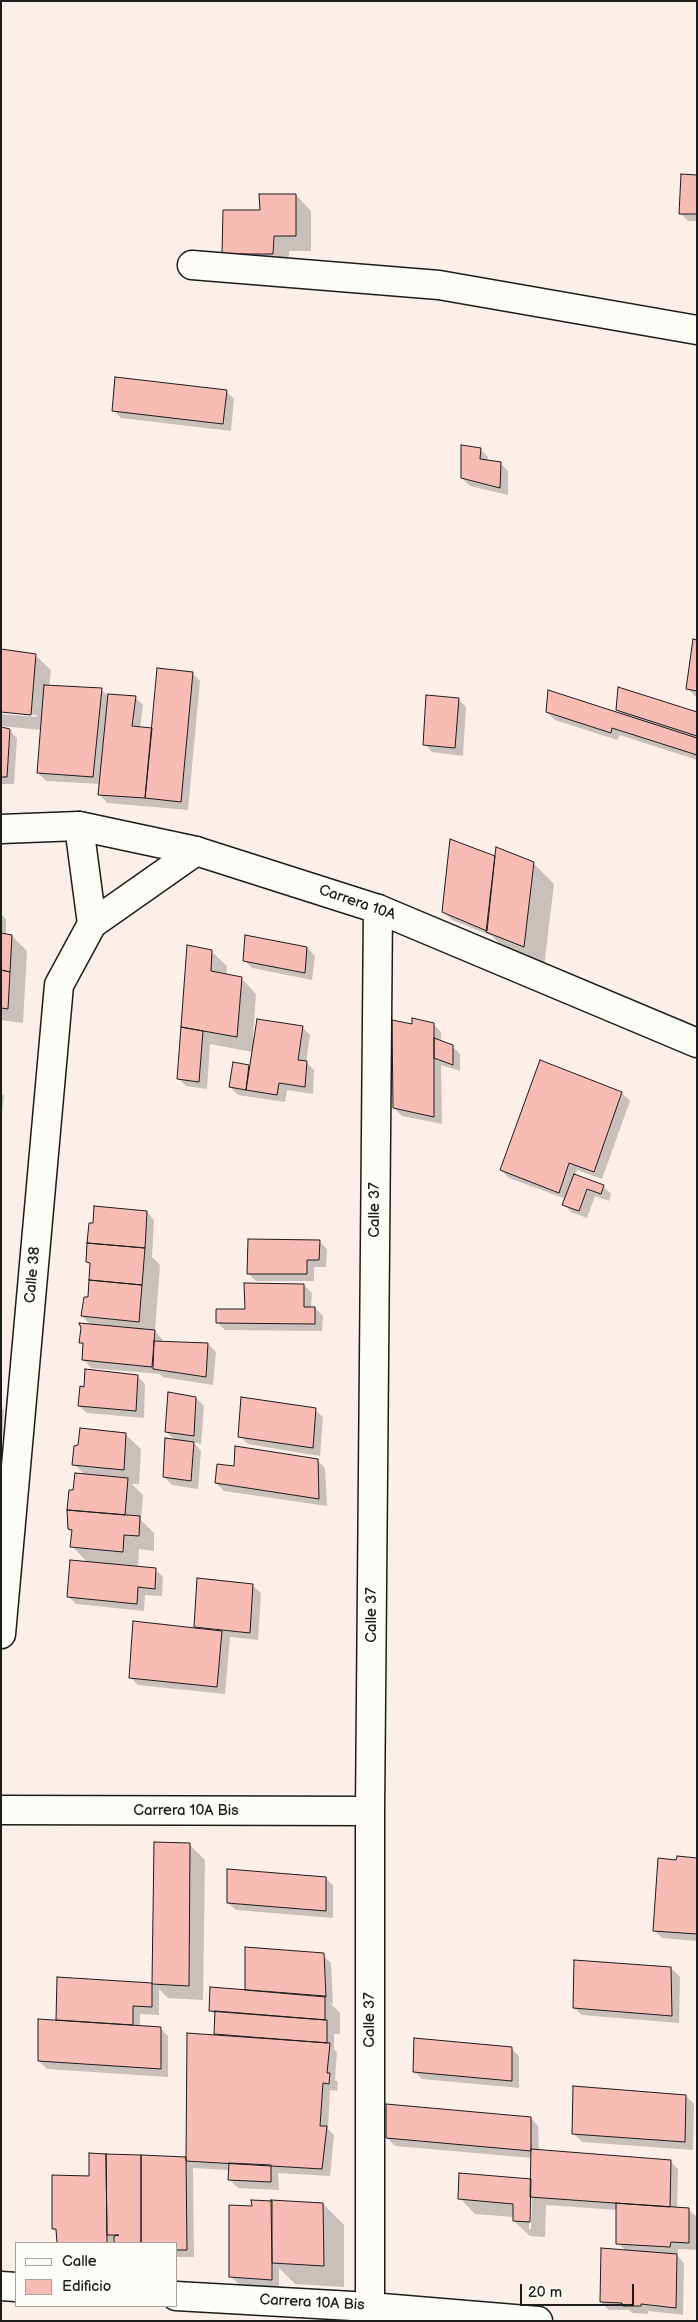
<!DOCTYPE html>
<html>
<head>
<meta charset="utf-8">
<style>
  body { margin:0 }
  #map { position:relative; width:698px; height:2322px; overflow:hidden; background:#fcefea; font-family:"Balsamiq Sans",sans-serif }
  canvas { display:block }
  .frame { position:absolute; inset:0; border:2px solid #1c1c1c; pointer-events:none }
  .legend { position:absolute; left:15px; top:2242px; width:162px; height:65px; box-sizing:border-box; background:#fdfcf7; border:1px solid #a3a29f; margin:0; padding:6px 9px; list-style:none; font-size:15px; color:#1c1c1c }
  .legend li { display:flex; align-items:center; gap:10px; height:25px }
  .legend b { width:25px; border:1px solid #a3a29f }
  .scale { position:absolute; left:520px; top:2284px; width:114px; height:22px; box-sizing:border-box; border:2px solid #1c1c1c; border-top:0; padding-left:6px; font-size:15px; line-height:18px; white-space:nowrap; color:#1c1c1c; -webkit-text-stroke:4px #fdfcf7; paint-order:stroke }
</style>
</head>
<body>
<div id="map">
<canvas width="698" height="2322"></canvas>
<div class="frame"></div>
<ul class="legend">
<li><b style="height:6px;background:#fdfcf7"></b>Calle</li>
<li><b style="height:14px;background:#f8bcb5"></b>Edificio</li>
</ul>
<div class="scale">20 m</div>
</div>
<script>
const g = document.querySelector('canvas').getContext('2d');
g.lineJoin = 'round';
function fill(path, color) { g.fillStyle = color; g.fill(path, 'evenodd'); }
const poly = rows => new Path2D(rows.map(r => 'M' + r).join(''));
function trace(path, color, width, dash) { g.strokeStyle = color; g.lineWidth = width; g.lineCap = dash ? 'butt' : 'round'; g.setLineDash(dash || []); g.stroke(path); }
function drawText(font, color, halo, rows, align = 'center') {
  g.font = font + ' "Balsamiq Sans",sans-serif'; g.lineWidth = 4; g.setLineDash([]); g.textBaseline = 'middle'; g.strokeStyle = halo; g.fillStyle = color; for (const [text, x, y, turn = 0] of rows) {
    g.save(); g.translate(x, y); g.rotate((+turn || 0) * Math.PI / 180); g.textAlign = isNaN(turn) ? turn : align; if (halo) g.strokeText(text, 0, 0); g.fillText(text, 0, 0); g.restore();
  }
}
fill(poly([
  [697,176,697,221,688,221,680,213],
  [296,195,311,211,311,251,289,251,288,269,224,254,261,211],
  [226,391,234,399,231,431,121,418,113,410],
  [480,449,488,457,488,461,500,463,508,471,508,495,470,486,462,478],
  [697,641,697,698,688,689],
  [35,655,51,670,49,687,101,689,107,695,135,697,143,705,140,728,153,729,192,673,200,681,188,810,107,803,100,795,101,784,46,781,38,773,42,730,1,726,1,714,37,717,37,715,1,711],
  [458,699,466,707,463,756,432,752,425,744],
  [618,710,697,714,697,760,620,735,617,740,555,720,547,712,623,715],
  [1,729,9,730,17,738,14,784,1,784],
  [494,857,533,863,554,884,544,967,509,953,492,936,452,920,444,912],
  [1,900,2,915,6,919,6,935,12,936,27,951,23,1023,1,1020],
  [188,946,211,951,227,966,226,976,241,978,256,994,253,1038,302,1027,310,1035,306,1062,314,1070,313,1094,287,1090,285,1102,238,1095,230,1087,234,1063,251,1066,253,1052,210,1044,207,1089,186,1086,178,1078],
  [307,948,315,956,312,980,252,968,244,960],
  [433,1024,441,1032,441,1042,452,1046,460,1054,460,1071,441,1065,442,1124,402,1116,394,1108],
  [540,1062,622,1093,630,1101,602,1179,577,1170,575,1175,603,1186,611,1194,609,1201,595,1196,587,1218,571,1212,564,1204,566,1199,509,1178,501,1170],
  [1,1093,4,1096,2,1114,1,1114],
  [147,1212,154,1220,152,1257,160,1265,155,1331,162,1339,162,1343,208,1344,216,1352,213,1385,162,1377,160,1374,91,1368,84,1360,84,1346,81,1342,91,1325,82,1316,89,1298,92,1266,88,1262],
  [319,1241,327,1249,326,1267,314,1267,314,1281,256,1281,248,1273],
  [304,1285,312,1293,311,1308,315,1308,323,1316,322,1331,225,1330,217,1322],
  [137,1376,145,1384,144,1418,87,1413,79,1406,85,1388],
  [196,1398,204,1406,201,1444,193,1442,201,1451,198,1489,172,1485,164,1477,175,1440,166,1432],
  [1,1408,4,1410,2,1445,1,1445],
  [315,1410,323,1417,320,1456,248,1444,240,1436],
  [125,1434,141,1449,139,1484,132,1484,143,1495,141,1520,154,1533,154,1551,139,1549,138,1568,155,1569,163,1577,162,1596,145,1595,144,1611,76,1604,68,1596,88,1563,72,1546,73,1533,69,1529,75,1491,85,1475,74,1464],
  [317,1460,325,1468,327,1506,224,1491,216,1483,235,1468],
  [198,1579,253,1586,261,1593,258,1640,230,1637,225,1694,138,1685,130,1677,195,1629],
  [190,1845,205,1860,203,2000,168,1998,159,1989,159,2015,140,2014,140,2027,160,2028,168,2036,168,2077,47,2069,39,2061,57,2021,58,1979,155,1985,153,1983],
  [697,1859,697,1941,662,1938,654,1930,677,1861],
  [326,1878,333,1886,333,1918,236,1910,228,1903],
  [323,1955,331,1963,333,2004,330,2003,340,2013,340,2034,334,2034,334,2049,337,2052,335,2080,338,2082,337,2091,330,2090,328,2129,334,2135,330,2176,278,2173,279,2190,238,2188,230,2180,230,2170,193,2168,194,2257,176,2257,176,2243,59,2243,58,2233,53,2228,91,2178,90,2155,188,2158,216,2036,216,2016,211,2010],
  [575,1961,672,1969,680,1977,679,2023,582,2015,574,2008],
  [511,2048,519,2056,519,2088,422,2079,414,2071],
  [686,2096,694,2104,693,2150,582,2142,574,2134],
  [531,2118,538,2126,539,2151,670,2161,678,2169,677,2209,689,2210,697,2217,697,2250,678,2249,678,2254,676,2254,684,2263,683,2315,648,2311,648,2314,632,2313,629,2310,609,2310,601,2302,626,2251,618,2243,618,2210,546,2205,545,2237,530,2236,514,2221,514,2217,475,2214,460,2198,532,2181,532,2158,395,2146,387,2138],
  [529,2195,532,2197,531,2229,529,2229],
  [323,2204,344,2225,344,2287,295,2284,279,2268,279,2287,239,2284,231,2277,253,2207]
]), '#0003');
const building = poly([
  [681,174,697,175,697,214,679,214,681,174],
  [259,194,296,194,296,236,274,236,273,254,222,254,223,210,260,210,259,194],
  [115,377,227,390,223,424,112,411,115,377],
  [461,445,481,448,480,459,501,462,500,488,461,478,461,445],
  [693,639,697,640,697,691,686,689,693,639],
  [1,649,36,654,31,715,1,712,1,649],
  [157,668,193,672,181,802,145,798,157,668],
  [44,685,102,688,93,777,37,773,44,685],
  [618,687,697,712,697,736,616,710,618,687],
  [548,690,697,738,697,755,612,728,611,733,546,712,548,690],
  [108,694,136,696,132,726,152,728,145,798,98,795,108,694],
  [426,695,459,698,455,748,423,745,426,695],
  [1,727,10,729,7,777,1,777,1,727],
  [450,839,495,856,487,931,442,912,450,839],
  [496,847,534,862,524,947,486,932,496,847],
  [1,933,12,935,10,972,1,970,1,933],
  [245,935,307,947,305,973,243,961,245,935],
  [187,945,212,950,211,971,242,977,237,1037,181,1027,187,945],
  [1,970,10,972,8,1009,1,1008,1,970],
  [412,1018,434,1023,434,1117,393,1108,392,1020,412,1024,412,1018],
  [257,1019,303,1026,298,1060,307,1061,305,1087,279,1083,277,1095,246,1090,257,1019],
  [181,1027,203,1031,199,1082,177,1079,181,1027],
  [434,1038,453,1045,453,1065,434,1058,434,1038],
  [540,1060,622,1092,594,1172,569,1163,559,1193,500,1170,540,1060],
  [233,1062,249,1065,246,1090,229,1087,233,1062],
  [574,1174,604,1185,601,1194,587,1189,579,1211,562,1205,574,1174],
  [94,1206,147,1211,145,1248,87,1243,89,1223,93,1223,94,1206],
  [248,1239,320,1240,319,1260,307,1260,307,1274,247,1274,248,1239],
  [87,1243,145,1248,142,1285,89,1280,90,1263,86,1262,87,1243],
  [89,1280,142,1285,139,1322,81,1316,84,1297,88,1297,89,1280],
  [244,1283,304,1284,304,1307,315,1307,315,1324,216,1323,216,1309,245,1309,244,1283],
  [79,1323,155,1330,152,1367,82,1360,83,1343,79,1343,81,1328,79,1323],
  [154,1341,208,1343,206,1377,153,1369,154,1341],
  [85,1369,138,1375,136,1411,78,1406,80,1386,84,1387,85,1369],
  [168,1392,196,1397,194,1436,165,1432,168,1392],
  [241,1397,316,1408,313,1448,238,1437,241,1397],
  [80,1428,126,1433,124,1470,72,1465,74,1446,78,1445,80,1428],
  [165,1438,194,1442,191,1481,163,1477,165,1438],
  [235,1446,318,1459,319,1499,215,1483,217,1464,234,1466,235,1446],
  [75,1473,128,1478,125,1515,67,1510,69,1490,73,1490,75,1473],
  [67,1510,140,1516,139,1536,124,1535,123,1552,70,1547,72,1530,68,1529,67,1510],
  [70,1560,156,1568,155,1589,138,1587,137,1604,67,1597,70,1560],
  [197,1578,253,1584,250,1633,194,1627,197,1578],
  [133,1621,222,1631,217,1687,129,1678,133,1621],
  [154,1842,190,1843,189,1986,152,1984,154,1842],
  [677,1856,697,1858,697,1934,653,1931,658,1858,676,1860,677,1856],
  [227,1869,326,1877,326,1911,227,1903,227,1869],
  [245,1947,324,1953,326,1997,245,1990,245,1947],
  [574,1960,671,1967,672,2016,573,2008,574,1960],
  [57,1977,152,1983,152,2007,133,2006,133,2025,56,2020,57,1977],
  [210,1987,325,1996,325,2020,209,2011,210,1987],
  [215,2011,327,2020,327,2043,214,2034,215,2011],
  [38,2019,161,2027,161,2069,38,2061,38,2019],
  [187,2033,330,2043,327,2073,330,2073,329,2084,323,2083,320,2126,327,2126,322,2169,186,2161,187,2033],
  [414,2038,512,2047,512,2081,413,2072,414,2038],
  [573,2086,686,2095,685,2142,572,2134,573,2086],
  [386,2104,531,2117,531,2151,386,2138,386,2104],
  [531,2149,671,2160,670,2207,530,2197,531,2149],
  [89,2153,106,2154,107,2243,57,2243,56,2229,52,2229,52,2175,89,2176,89,2153],
  [106,2154,141,2155,141,2243,114,2243,114,2236,119,2235,107,2235,106,2154],
  [141,2155,186,2157,187,2250,176,2250,176,2243,141,2243,141,2155],
  [229,2163,271,2165,271,2182,228,2180,229,2163],
  [459,2173,531,2179,530,2222,513,2221,513,2204,458,2199,459,2173],
  [251,2200,272,2201,272,2280,229,2277,229,2205,252,2206,251,2200],
  [271,2200,323,2203,324,2266,272,2263,271,2200],
  [616,2203,689,2208,689,2243,671,2242,670,2247,616,2244,616,2203],
  [601,2248,677,2254,676,2308,641,2304,641,2306,623,2306,622,2303,600,2302,601,2248]
]);
fill(building, '#f8bcb5');
trace(building, '#1c1c1c', 1);
const street = poly([
  [192,265,439,285,697,330],
  [79,826,92,924],
  [1,1634,59,985,92,924,196,851],
  [1,1810,370,1811],
  [1,2286,16,2287],
  [176,2296,370,2307,538,2321],
  [370,2321,370,1811,378,909]
]);
const secondary = poly([
  [1,829,79,826,196,851,378,909,697,1043]
]);
trace(street, '#1c1c1c', 31);
trace(secondary, '#1c1c1c', 31);
trace(street, '#fdfcf7', 28);
trace(secondary, '#fdfcf7', 28);
drawText('15px', '#1c1c1c', '#fdfcf7', [
  ["Carrera 10A",357,903,19],
  ["Calle 37",375,1210,-90],
  ["Calle 38",33,1275,-85],
  ["Calle 37",372,1615,-90],
  ["Carrera 10A Bis",186,1811],
  ["Calle 37",370,2020,-90],
  ["Carrera 10A Bis",312,2303,3]
]);
</script>
</body>
</html>
